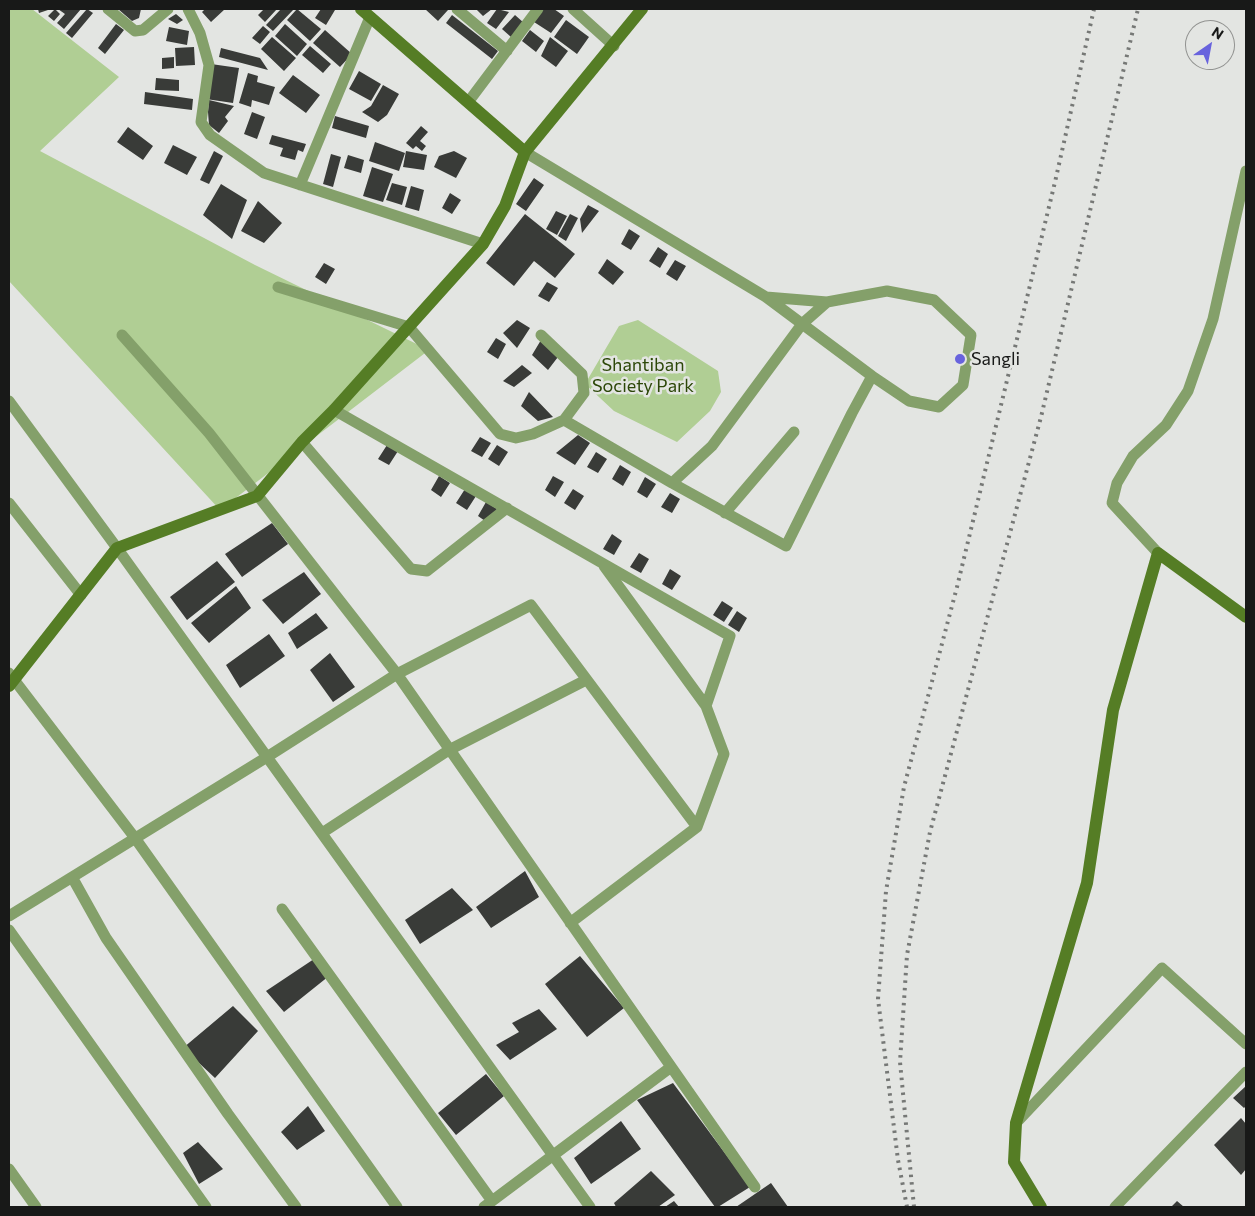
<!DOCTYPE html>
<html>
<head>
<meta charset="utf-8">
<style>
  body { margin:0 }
  #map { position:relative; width:1255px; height:1216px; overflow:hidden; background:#e3e5e2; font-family:Commissioner,sans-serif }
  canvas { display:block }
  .frame { position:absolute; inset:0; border:10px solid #181918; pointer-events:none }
  .north { position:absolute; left:1185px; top:20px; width:50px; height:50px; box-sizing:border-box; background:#e3e5e2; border:1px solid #929391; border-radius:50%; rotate:33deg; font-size:14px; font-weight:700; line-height:20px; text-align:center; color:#181918 }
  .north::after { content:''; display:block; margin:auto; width:18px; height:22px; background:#6863dd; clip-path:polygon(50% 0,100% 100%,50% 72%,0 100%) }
</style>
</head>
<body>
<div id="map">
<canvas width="1255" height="1216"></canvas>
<div class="frame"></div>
<div class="north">N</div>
</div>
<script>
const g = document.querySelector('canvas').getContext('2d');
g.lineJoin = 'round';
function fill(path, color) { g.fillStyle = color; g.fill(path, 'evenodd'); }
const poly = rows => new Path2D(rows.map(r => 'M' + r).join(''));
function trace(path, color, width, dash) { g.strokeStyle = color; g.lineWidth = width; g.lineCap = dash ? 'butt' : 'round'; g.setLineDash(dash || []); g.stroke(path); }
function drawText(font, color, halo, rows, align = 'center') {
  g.font = font + ' Commissioner,sans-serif'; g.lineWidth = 5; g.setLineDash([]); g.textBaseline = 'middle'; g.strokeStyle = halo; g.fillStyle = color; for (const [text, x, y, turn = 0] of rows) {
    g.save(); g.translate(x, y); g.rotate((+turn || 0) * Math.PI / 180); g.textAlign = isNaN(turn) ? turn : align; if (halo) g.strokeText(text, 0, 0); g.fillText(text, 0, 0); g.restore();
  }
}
fill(poly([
  [9,9,32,9,119,77,40,151,255,265,429,350,220,510,9,281],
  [638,320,718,371,721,392,710,411,677,442,614,411,585,384,619,326]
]), '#b0ce94');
fill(poly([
  [38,9,51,9,39,13],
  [55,9,60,14,54,21,48,16],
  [58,9,81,9,64,29,57,23,65,14],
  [87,9,93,13,72,38,66,33],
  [118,9,141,9,139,18,132,21],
  [205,9,225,9,211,22,202,12],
  [264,9,277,9,265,22,258,15],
  [281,9,294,9,273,31,266,25],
  [297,9,321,29,310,41,287,20],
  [321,9,335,10,326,25,315,18],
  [425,9,446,9,448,10,438,21],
  [476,9,492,9,483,16],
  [497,9,509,12,496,29,487,23],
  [543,9,554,9,564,16,551,33,534,22],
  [176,14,183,20,177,24,168,19],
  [452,15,498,51,492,59,446,23],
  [515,15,524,23,511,37,502,29],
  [566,20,589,37,577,54,554,37],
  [116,24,124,30,105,54,98,48],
  [285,24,307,44,297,56,275,36],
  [263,26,270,32,260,44,252,38],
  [169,27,189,31,187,45,166,41],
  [325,30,352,54,340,67,313,43],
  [530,30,544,41,536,52,522,41],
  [272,37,296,58,284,71,261,49],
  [550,37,568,51,556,67,541,56],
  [310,46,331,64,323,73,302,55],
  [194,47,195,65,176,66,175,48],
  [221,48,260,58,268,70,219,57],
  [174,57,174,68,162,69,162,58],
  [211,64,239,68,233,103,206,99],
  [359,71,381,84,371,101,349,89],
  [248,73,258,76,257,82,275,87,269,105,252,100,251,107,239,103],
  [293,75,320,95,306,113,279,93],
  [156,78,179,80,179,91,155,90],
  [383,85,399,94,387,115,378,122,362,112,371,106],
  [145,92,193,99,192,110,144,104],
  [209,100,234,106,225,117,228,121,219,133,209,125,208,112],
  [252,112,265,117,257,139,244,134],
  [335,116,369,126,366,138,332,128],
  [421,126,428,132,420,141,426,146,422,151,416,146,413,149,406,143],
  [128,127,153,146,143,160,117,142],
  [272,135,306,144,303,152,298,150,295,160,280,156,283,148,269,144],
  [375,142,405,153,399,171,369,161],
  [173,145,197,157,187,175,164,163],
  [214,151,223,156,209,184,200,180],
  [406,151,427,155,424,170,403,167],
  [454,151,467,158,456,178,434,167,439,156],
  [331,154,341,157,333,187,323,184],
  [348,155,364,160,361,173,344,168],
  [372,167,393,174,383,202,363,196],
  [534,178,544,185,526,211,516,204],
  [392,183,407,187,402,205,386,200],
  [221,184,247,200,232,239,203,215],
  [411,186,424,190,419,211,405,207],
  [450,193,461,200,452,214,442,208],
  [258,201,282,223,264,243,241,231],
  [588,205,599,211,582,233,580,219],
  [556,211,567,216,557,235,546,229],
  [525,214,575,254,555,278,534,261,514,286,486,263],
  [570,214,578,218,566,241,558,236],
  [629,229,640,236,631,250,621,244],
  [658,247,668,254,660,268,649,261],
  [607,259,624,272,613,285,598,273],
  [675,260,686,266,677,281,666,274],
  [324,263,335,269,326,284,315,277],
  [547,282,558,288,549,302,538,296],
  [517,320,530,328,517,348,503,333],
  [496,338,506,344,498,359,487,352],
  [541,340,561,353,548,370,532,355],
  [522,365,532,373,514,387,503,381],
  [529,392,553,417,538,421,521,406],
  [578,435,590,443,575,465,556,453],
  [480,437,491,443,482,457,471,451],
  [387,445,398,451,389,465,378,459],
  [497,445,508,452,499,466,488,459],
  [596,452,607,459,598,473,587,467],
  [620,465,631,472,623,486,612,479],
  [439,476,450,483,441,497,431,490],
  [553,476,564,482,555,497,545,490],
  [645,477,656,484,647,498,637,492],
  [465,489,476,496,467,510,456,503],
  [573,489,584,496,575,510,564,503],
  [670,493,680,499,672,513,661,507],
  [486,502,497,509,488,523,478,516],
  [272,523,288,544,242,577,225,554],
  [612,534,622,541,614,555,603,549],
  [639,553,649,559,641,573,630,567],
  [217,561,235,582,187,620,170,597],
  [670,569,681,576,672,590,662,584],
  [304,572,321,594,283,624,262,600],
  [236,586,251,608,209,643,191,623],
  [722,601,733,608,724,622,713,615],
  [737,611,747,618,739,632,728,625],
  [316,613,328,628,297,649,288,633],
  [269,634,285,656,240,688,226,665],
  [330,653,355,687,333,702,310,670],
  [525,871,539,897,491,928,476,907],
  [452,888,473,910,420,944,405,920],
  [580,956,624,1008,587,1037,545,984],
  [314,959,329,976,284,1012,266,991],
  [233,1006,258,1031,215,1078,183,1048],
  [539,1009,557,1029,510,1060,496,1045,519,1032,512,1023],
  [486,1074,504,1096,456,1135,438,1113],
  [673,1083,750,1187,718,1207,715,1207,637,1100],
  [1246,1086,1246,1106,1244,1108,1233,1098],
  [308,1106,325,1131,297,1150,281,1132],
  [1241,1118,1246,1124,1246,1169,1241,1175,1214,1145],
  [621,1121,641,1149,591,1184,574,1158],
  [198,1142,223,1169,199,1184,183,1153],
  [651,1171,675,1195,658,1207,616,1207,614,1203],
  [771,1183,788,1207,736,1207],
  [674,1201,679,1207,665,1207],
  [1177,1201,1184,1207,1171,1207]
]), '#393b38');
trace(poly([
  [108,9,135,31,143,30,168,9],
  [188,9,200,33,209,65,201,122,210,135,264,173,483,244],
  [457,9,507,51],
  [573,9,614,46],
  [469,101,538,9],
  [525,152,766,297,872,376,909,401,939,407,963,385,971,335,934,300,887,291,827,302,766,297],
  [300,185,370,17],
  [278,287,409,327,500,434,516,438,533,434,564,420,672,483,786,546,852,413,872,376],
  [122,335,209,433,397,674,755,1187],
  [541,335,582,374,584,393,564,420],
  [9,401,117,548,590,1207],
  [302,442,411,569,427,571,507,508],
  [672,483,712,446,802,324,827,302],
  [9,503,81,595],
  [725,513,794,432],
  [1158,553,1112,503,1117,483,1133,456,1166,425,1188,391,1213,319,1246,171],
  [604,566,706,706],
  [9,673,135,838,397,1207],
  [322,833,449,750,586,680],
  [72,877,106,938,228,1114,296,1207],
  [282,909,492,1201],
  [9,916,267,757,397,674,531,605,697,827,724,754,706,706,730,636,334,410],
  [570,923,697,827],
  [9,930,206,1207],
  [1016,1123,1162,968,1246,1044],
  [9,1169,36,1207],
  [484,1207,671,1067],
  [1115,1207,1246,1072]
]), '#84a06a', 11);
trace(poly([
  [525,152,642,9],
  [9,686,117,548,257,496,302,442,334,410,483,244,505,206,525,152,361,9],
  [1041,1207,1014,1162,1016,1123,1087,883,1113,710,1158,553,1246,617]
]), '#557d25', 12);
trace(poly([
  [907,1207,898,1160,878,999,886,891,904,787,957,587,1055,182,1094,9],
  [914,1207,900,1062,907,955,930,832,1041,417,1138,9]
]), '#767876', 4, [2.5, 5]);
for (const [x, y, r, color] of [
  [960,359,6,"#6863dd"]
]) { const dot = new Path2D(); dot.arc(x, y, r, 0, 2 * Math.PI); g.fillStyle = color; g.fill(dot); trace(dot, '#e3e5e2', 2); }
drawText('18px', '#181918', '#e3e5e2', [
  ["Sangli",971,359]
], 'left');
drawText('18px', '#2c4708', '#e3e5e2', [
  ["Shantiban",643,365],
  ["Society Park",643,386]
]);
</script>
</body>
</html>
